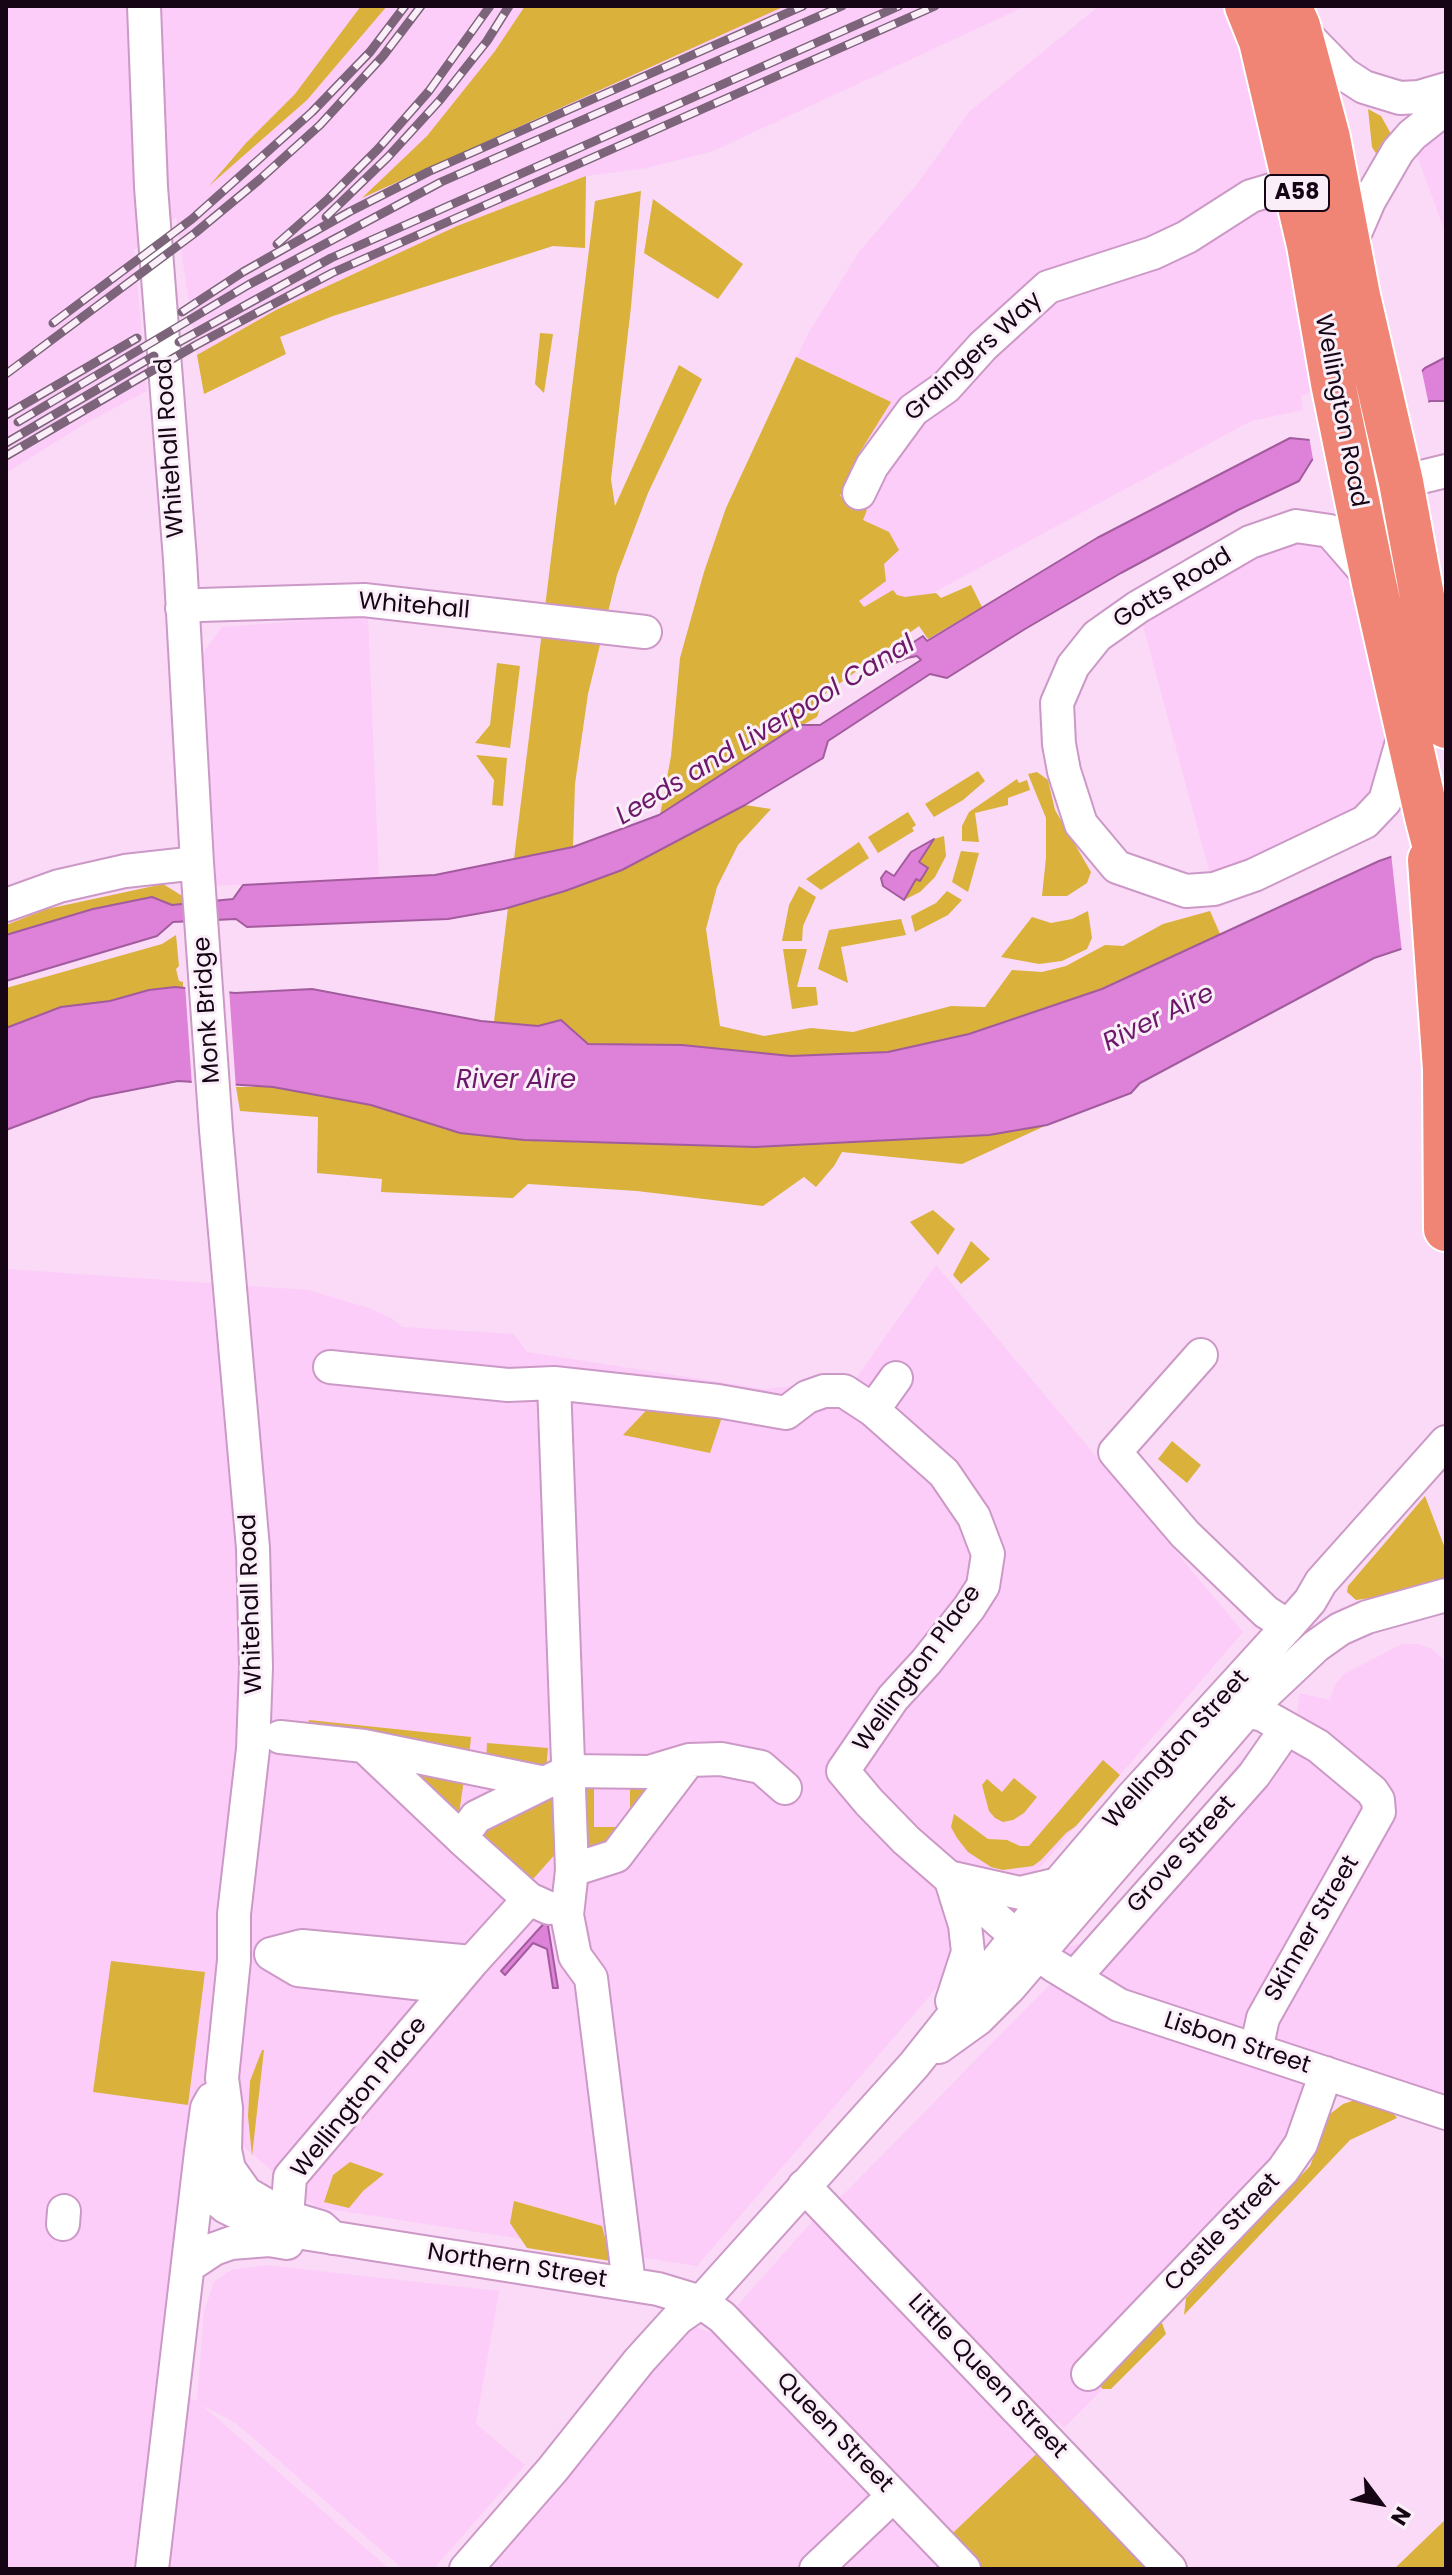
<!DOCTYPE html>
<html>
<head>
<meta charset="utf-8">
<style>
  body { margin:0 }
  #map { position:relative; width:1452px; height:2575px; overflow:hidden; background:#fadaf7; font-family:Poppins,sans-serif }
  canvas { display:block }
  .frame { position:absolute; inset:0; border:8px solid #160515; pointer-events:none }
  .north { position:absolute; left:1340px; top:2463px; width:80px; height:80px; -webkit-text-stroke:6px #faeff8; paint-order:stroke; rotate:122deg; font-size:22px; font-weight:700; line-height:32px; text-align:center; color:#160515 }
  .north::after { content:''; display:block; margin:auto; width:28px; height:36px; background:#160515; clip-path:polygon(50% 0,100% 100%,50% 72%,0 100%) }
</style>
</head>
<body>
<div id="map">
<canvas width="1452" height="2575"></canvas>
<div class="frame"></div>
<div class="north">N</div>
</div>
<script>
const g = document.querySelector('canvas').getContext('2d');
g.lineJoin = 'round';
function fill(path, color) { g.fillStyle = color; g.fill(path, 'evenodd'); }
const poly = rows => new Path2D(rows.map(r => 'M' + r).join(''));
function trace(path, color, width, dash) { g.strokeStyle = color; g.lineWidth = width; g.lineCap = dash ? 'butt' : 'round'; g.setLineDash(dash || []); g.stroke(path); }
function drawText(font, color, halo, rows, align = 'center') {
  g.font = font + ' Poppins,sans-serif'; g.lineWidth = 6; g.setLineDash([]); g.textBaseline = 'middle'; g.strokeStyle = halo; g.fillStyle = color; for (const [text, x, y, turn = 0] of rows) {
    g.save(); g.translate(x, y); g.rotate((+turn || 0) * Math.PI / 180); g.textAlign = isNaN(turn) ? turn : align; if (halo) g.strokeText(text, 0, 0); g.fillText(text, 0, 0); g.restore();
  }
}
fill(poly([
  [6,6,1026,6,711,152,647,168,586,176,457,226,276,310,197,355,176,217,134,250,147,391,86,423,6,473],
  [1099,6,1247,6,1333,383,1301,396,1303,410,1251,421,931,594,819,673,680,669,680,658,704,572,726,508,808,334,859,252,917,184,969,112],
  [1446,128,1446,234,1414,148],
  [1338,538,1407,724,1385,801,1214,889,1138,607,1250,542],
  [368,616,379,878,212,886,202,654,222,627],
  [936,1265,1243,1632,697,2266,316,2207,198,2109,163,2388,197,2401,204,2311,214,2282,231,2270,266,2265,499,2291,476,2424,525,2465,433,2569,403,2569,237,2424,202,2405,389,2569,6,2569,6,1269,308,1290,369,1308,393,1319,402,1327,514,1334,527,1352,764,1389,855,1380],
  [1402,1644,1417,1644,1431,1648,1446,1662,1446,2113,1326,2073,1301,2144,1088,2375,1103,2389,1064,2428,1057,2421,1043,2435,1170,2569,484,2569,551,2485,688,2328,695,2326,708,2332,735,2308,817,2216,847,2191,1055,1979,1039,1954,1091,1941,1262,1735,1270,1734,1296,1717,1300,1693,1329,1700,1336,1684,1344,1674]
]), '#fccdf8');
fill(poly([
  [361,6,387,6,307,100,209,186,246,143,295,94],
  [525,6,785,6,362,198,427,136,495,51],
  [1368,109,1381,116,1391,134,1377,155,1372,147],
  [586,176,585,248,553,246,333,316,280,337,286,354,204,394,197,355,276,310,457,226],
  [641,191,631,307,611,479,615,506,679,365,702,379,648,493,617,575,588,694,575,784,573,847,567,890,622,870,745,805,771,809,738,845,717,887,706,929,720,1026,764,1036,811,1028,853,1032,951,1006,985,1007,1012,970,1042,972,1066,966,1105,945,1123,946,1163,924,1210,911,1221,936,1102,989,972,1036,536,1141,755,1147,989,1135,1047,1125,962,1164,842,1152,834,1166,816,1187,804,1177,763,1206,637,1191,528,1184,513,1198,381,1192,382,1179,317,1173,318,1117,240,1111,236,1087,273,1087,371,1105,460,1133,480,1135,595,201],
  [653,199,743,264,718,299,644,253],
  [540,333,553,334,544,393,535,384],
  [796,357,891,402,860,452,840,496,867,510,863,520,889,532,899,550,884,564,886,581,859,601,864,607,893,590,897,595,905,597,936,593,941,598,971,585,982,607,928,639,919,626,825,694,817,717,766,745,689,802,660,815,671,756,680,658,704,572,726,508],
  [497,663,520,666,510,748,475,743,490,725],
  [476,755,507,758,503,806,492,805,494,780],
  [978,771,985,781,963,800,934,817,925,804],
  [1037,772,1048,780,1055,810,1091,872,1087,883,1067,896,1042,896,1046,858,1046,818,1028,774],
  [1017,779,1019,783,1027,780,1030,790,1008,798,1008,805,975,813,979,842,962,841,962,826,969,812],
  [908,812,916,825,912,828,914,831,878,853,868,837],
  [944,836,946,856,935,877,920,892,904,900,916,879,927,868,919,863,934,839],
  [859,842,869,858,821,890,806,879],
  [961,851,979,853,968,892,952,882],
  [163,884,184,897,184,904,172,905,152,897,93,909,6,935,6,925,47,909],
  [799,886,816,897,803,926,802,941,782,941,789,905],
  [947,891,962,900,948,915,915,932,911,916,936,903],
  [1088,911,1092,938,1087,949,1062,961,1039,964,1001,957,1032,917,1051,923,1072,919],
  [901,919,906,935,841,947,848,983,818,969,829,930],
  [176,935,179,966,176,969,179,981,183,982,183,988,149,990,110,1001,61,1007,6,1028,6,988,162,944],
  [783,949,807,949,797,987,816,987,818,1005,792,1009],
  [933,1210,955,1229,938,1255,910,1222],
  [971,1241,990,1259,961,1284,953,1275],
  [655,1401,714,1405,721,1420,710,1453,623,1435],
  [1172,1441,1201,1465,1187,1483,1158,1459],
  [1425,1496,1446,1551,1446,1588,1356,1600,1347,1592,1348,1586],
  [309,1720,471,1737,469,1757,308,1724],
  [487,1743,548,1748,546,1770,486,1763],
  [387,1758,465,1773,458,1820],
  [1103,1760,1120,1775,1076,1826,1066,1833,1041,1860,1033,1866,1003,1870,991,1867,968,1852,957,1838,951,1827,954,1814,988,1839,1007,1840,1020,1846,1029,1846],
  [640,1777,648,1784,649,1806,613,1852,575,1852,576,1778],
  [594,1782,630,1782,630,1827,594,1827],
  [1014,1778,1037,1797,1024,1813,1013,1820,1003,1822,995,1818,989,1811,982,1785,987,1779,1002,1792],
  [554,1795,558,1851,526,1887,481,1845,482,1826],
  [111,1961,205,1972,188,2105,93,2092],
  [262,2050,264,2050,252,2156,248,2116,250,2081],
  [1358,2099,1389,2108,1397,2118,1350,2140,1184,2315,1186,2298,1310,2166,1330,2114,1343,2104],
  [350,2162,384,2174,363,2191,349,2208,324,2202,333,2175],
  [514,2201,602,2226,611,2261,527,2248,510,2223],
  [1162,2323,1166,2334,1111,2389,1103,2389,1100,2386,1104,2369,1147,2324],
  [1049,2442,1177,2569,964,2569,940,2545],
  [1446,2519,1444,2569,1394,2569]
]), '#d9b13b');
const water = poly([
  [1446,357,1446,401,1430,401,1312,460,1299,481,1238,510,1121,573,1025,629,947,678,930,674,828,741,823,758,745,805,622,870,565,891,504,909,448,919,247,927,236,919,173,922,157,936,6,981,6,935,93,909,152,897,172,905,233,899,243,885,435,875,573,847,659,815,798,725,820,725,921,660,917,656,907,658,890,665,886,660,923,636,927,641,1097,538,1290,438,1310,440,1413,380,1425,368,1446,357],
  [1446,838,1446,934,1374,958,1140,1083,1131,1093,1047,1125,989,1135,755,1147,524,1140,460,1133,371,1105,273,1087,178,1081,91,1098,6,1130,6,1028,61,1007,110,1001,149,990,175,987,235,993,312,989,481,1021,538,1026,561,1020,588,1044,682,1045,791,1056,888,1052,969,1034,1102,989,1379,861,1446,838],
  [934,839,919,862,928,868,920,881,916,879,904,900,883,886,881,878,886,871,894,876,911,852,934,839],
  [547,1920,558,1988,553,1988,547,1949,533,1943,505,1975,501,1971,547,1920]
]);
fill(water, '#de81d8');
trace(water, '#a25c9e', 2);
fill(poly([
  [1421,367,1429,405,1314,465,1309,436,1411,377],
  [1446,834,1446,939,1402,953,1391,853],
  [185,984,229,988,236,1089,192,1086]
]), '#fadaf7');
const minor = poly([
  [144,6,151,187,180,559,197,863,216,1130,253,1548,256,1667,253,1749,234,1914,234,1960,222,2078,226,2108,225,2150,229,2169,246,2193,287,2217,321,2227,333,2238],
  [1300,29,1344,74,1364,87,1400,98,1419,97,1446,89],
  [1349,247,1369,201,1398,151,1412,135,1446,108],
  [1401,482,1446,471],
  [859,493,872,466,913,410,946,387,983,346,1048,287,1153,253,1187,237,1251,196,1295,183],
  [1370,577,1330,531,1296,526,1250,542,1138,607,1097,636,1073,666,1057,703,1059,744,1064,771,1081,824,1117,867,1186,891,1214,889,1254,875,1365,822,1385,801,1406,728],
  [182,608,200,605,364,600,645,632],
  [6,905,59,886,125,871,197,863],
  [1201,1355,1115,1452,1185,1534,1266,1612,1288,1626],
  [330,1367,508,1385,554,1383,718,1401,786,1413,807,1397,824,1391,844,1391,873,1410,944,1473,974,1517,988,1554,983,1586,969,1608,926,1662,893,1698,843,1771,869,1802,906,1840,1015,1935,1053,1965,1119,2005,1446,2113],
  [554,1383,572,1870,567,1915,575,1956,591,1978,629,2284],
  [873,1410,896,1378],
  [1247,1711,1263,1715,1318,1746,1372,1791,1378,1800,1379,1812,1263,2018,1256,2050],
  [280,1737,364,1746,461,1838,476,1817,569,1771,649,1772,689,1760,721,1759,761,1767,785,1788],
  [364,1746,545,1783],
  [461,1838,529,1899,549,1908],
  [572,1870,616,1856,689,1760],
  [950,1877,965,1925,968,1952,952,2001],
  [953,1878,1020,1893,1058,1884],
  [271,1954,302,1946,472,1962],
  [271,1954,298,1970,451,1987],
  [1074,1978,1254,1775,1286,1729],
  [939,2047,978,2019,1009,1988,1247,1711,1316,1646,1340,1629,1367,1617,1446,1595],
  [200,2175,215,2198,226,2207,257,2222,284,2230,658,2289,701,2302,722,2317,964,2569],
  [804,2186,1170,2569],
  [287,2217,290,2177,472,1962,529,1899],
  [63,2224,64,2211],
  [190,2265,214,2249,231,2243,269,2240,287,2243],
  [1088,2374,1283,2170,1301,2144,1326,2073],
  [152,2569,201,2152,207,2108,212,2099],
  [466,2569,553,2469,639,2361,678,2318,701,2302,914,2065,1058,1884,1134,1795,1288,1626,1310,1601,1321,1582,1446,1442],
  [816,2569,893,2496]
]);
const highway = poly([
  [1247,6,1261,41,1309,245,1333,383,1374,583,1427,817,1446,890],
  [1289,6,1298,26,1328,138,1358,296,1401,482,1446,726],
  [1430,860,1445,1069,1446,1229]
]);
trace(minor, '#cc99c7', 36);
trace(highway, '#fff', 48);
trace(minor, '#fff', 32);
trace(highway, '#f18575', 44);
const rail = poly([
  [326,217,388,157,440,100,487,41,509,6],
  [277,244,328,199,378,149,429,91,490,6],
  [182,312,243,272,349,212,428,172,803,6],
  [53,323,192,219,312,112,370,52,405,6],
  [179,342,331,258,899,6],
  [6,374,195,233,259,180,320,125,383,56,421,6],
  [6,415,137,338],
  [18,422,248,285,441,182,842,6],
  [6,443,154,356],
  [6,456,196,345,332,273,935,6]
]);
trace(rail, '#7c647a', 9);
trace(rail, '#faeff8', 6, [18]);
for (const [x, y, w] of [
  [1297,193,64]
]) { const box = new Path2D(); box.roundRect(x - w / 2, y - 18, w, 36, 6); g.fillStyle = '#faeff8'; g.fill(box); trace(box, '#160515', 2); }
drawText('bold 22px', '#160515', null, [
  ["A58",1297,193]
]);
drawText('24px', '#160515', '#faeff8', [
  ["Graingers Way",974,357,-43],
  ["Wellington Road",1340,411,79],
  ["Whitehall Road",171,448,-94],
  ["Gotts Road",1173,589,-31],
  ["Whitehall",414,607,5],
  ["Monk Bridge",208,1010,-94],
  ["Whitehall Road",252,1604,-92],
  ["Wellington Place",918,1669,-54],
  ["Wellington Street",1177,1750,-48],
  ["Grove Street",1182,1855,-48],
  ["Skinner Street",1313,1929,-60],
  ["Lisbon Street",1237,2044,18],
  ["Wellington Place",360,2098,-51],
  ["Castle Street",1223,2233,-46],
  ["Northern Street",517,2267,9],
  ["Little Queen Street",987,2377,46],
  ["Queen Street",834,2433,46]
]);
drawText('italic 26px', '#6c1869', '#faeff8', [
  ["Leeds and Liverpool Canal",766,731,-31],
  ["River Aire",1159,1019,-26],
  ["River Aire",516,1081]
]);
</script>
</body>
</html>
